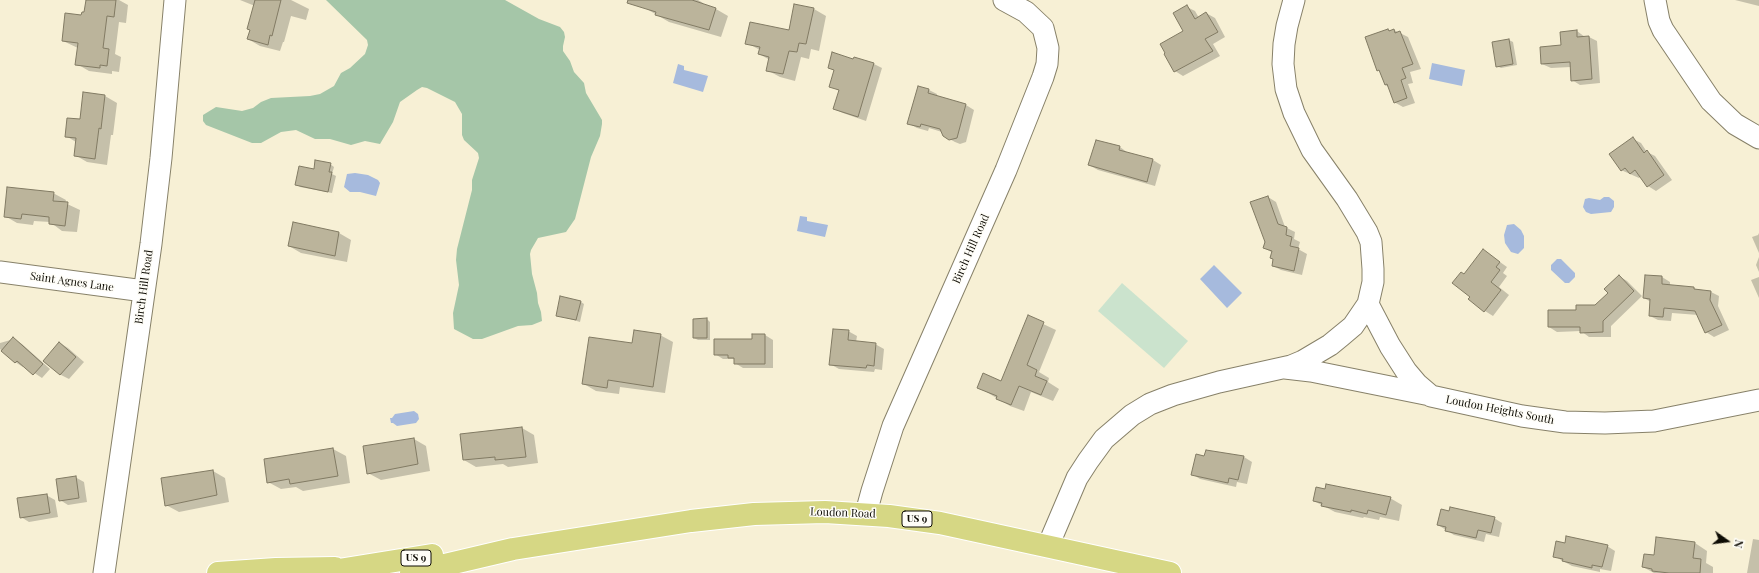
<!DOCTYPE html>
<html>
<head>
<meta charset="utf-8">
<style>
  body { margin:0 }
  #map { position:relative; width:1759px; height:573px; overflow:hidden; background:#f7f0d5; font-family:"Playfair Display",serif }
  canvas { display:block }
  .north { position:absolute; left:1707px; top:521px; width:40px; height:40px; -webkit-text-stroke:3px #fefdf7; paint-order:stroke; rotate:104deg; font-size:11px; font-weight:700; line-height:16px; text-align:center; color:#0e0c04 }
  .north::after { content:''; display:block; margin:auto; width:14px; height:18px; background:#0e0c04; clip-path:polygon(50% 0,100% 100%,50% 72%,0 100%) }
</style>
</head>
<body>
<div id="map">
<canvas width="1759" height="573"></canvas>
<div class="north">N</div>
</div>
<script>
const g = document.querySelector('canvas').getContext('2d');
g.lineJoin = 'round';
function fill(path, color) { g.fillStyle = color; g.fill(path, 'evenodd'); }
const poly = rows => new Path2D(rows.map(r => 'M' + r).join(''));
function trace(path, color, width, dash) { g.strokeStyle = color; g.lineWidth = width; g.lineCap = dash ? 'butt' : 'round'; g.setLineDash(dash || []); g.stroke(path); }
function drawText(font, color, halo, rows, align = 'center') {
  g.font = font + ' "Playfair Display",serif'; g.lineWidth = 3; g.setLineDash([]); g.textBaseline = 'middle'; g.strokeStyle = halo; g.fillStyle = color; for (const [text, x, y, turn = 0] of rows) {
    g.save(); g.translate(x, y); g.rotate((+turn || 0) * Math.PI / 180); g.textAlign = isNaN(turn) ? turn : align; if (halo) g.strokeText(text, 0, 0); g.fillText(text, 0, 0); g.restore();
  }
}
fill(poly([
  [1122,283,1188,341,1164,368,1098,311]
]), '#cbe3cd');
fill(poly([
  [326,0,505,0,539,19,560,27,564,32,565,37,563,46,563,51,570,61,574,72,584,83,586,93,602,120,602,124,600,136,591,157,575,219,566,232,538,238,531,250,530,254,532,274,537,293,538,303,541,312,542,321,532,325,518,326,482,339,473,339,454,329,453,313,459,285,456,260,457,249,472,190,472,180,479,158,478,153,464,140,462,135,462,114,455,102,427,88,422,87,417,90,400,102,393,122,380,144,365,141,351,145,330,139,315,139,296,130,281,132,261,143,252,143,206,125,203,121,203,115,216,107,242,111,253,108,261,102,271,98,310,96,320,94,334,86,341,73,350,68,365,54,368,45,367,40]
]), '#a5c6a8');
fill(poly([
  [1432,63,1465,70,1462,86,1429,79],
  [678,64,684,66,684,70,708,76,703,92,673,83],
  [355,173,368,175,378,180,380,183,376,196,360,192,350,192,344,187,347,174],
  [1604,197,1609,197,1614,201,1614,207,1611,212,1591,214,1586,212,1583,207,1585,199,1589,198,1600,200],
  [800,216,807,217,807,221,828,225,825,237,797,231],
  [1514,224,1521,230,1524,236,1524,248,1518,254,1511,252,1505,243,1504,235,1507,225],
  [1557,259,1561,259,1575,273,1575,277,1569,283,1565,283,1551,270,1551,265],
  [1214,265,1242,293,1227,308,1200,279],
  [414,411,418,414,419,419,416,423,397,426,393,423,391,423,390,418,392,418,395,414]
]), '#a6badd');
fill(poly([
  [87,0,119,0,128,5,126,23,119,22,115,54,121,57,119,72,112,71,112,74,89,71,77,64,78,48,63,41,85,13],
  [240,0,291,0,309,9,306,20,291,16,284,42,283,42,280,51,260,46,248,39,255,6],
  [648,0,698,0,703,3,703,4,716,9,728,16,721,37,669,22,645,8],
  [1735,0,1759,0,1759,6],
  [1187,7,1195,11,1199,18,1206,13,1215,18,1225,37,1213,44,1220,56,1183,76,1175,71,1185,31],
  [814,9,826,16,819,51,811,49,809,59,801,57,795,81,780,77,767,70,770,60,759,54,760,50,747,43,789,31],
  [1388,30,1394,30,1408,37,1421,69,1410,72,1413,83,1408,84,1415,103,1403,107,1394,102,1389,87,1385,85,1381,72,1378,70],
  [1577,31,1585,37,1589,37,1597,41,1600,83,1580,85,1572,80,1571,67,1551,68,1542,64],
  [1509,40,1513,42,1517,65,1501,68,1497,66],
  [854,60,874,64,882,68,866,121,843,113,834,109,840,91,830,86,835,71,829,68],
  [919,87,929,90,937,94,937,96,966,105,974,110,966,142,960,144,955,142,946,137,942,132,929,128,928,131,917,128,908,123],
  [84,93,105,96,117,103,113,135,111,135,107,165,87,162,75,155,76,142,66,136,81,120],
  [1633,139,1641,143,1647,152,1655,156,1672,180,1656,191,1648,186,1641,176,1639,178,1621,170],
  [1096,141,1120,147,1128,153,1153,160,1161,165,1155,186,1098,170,1089,165],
  [330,164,334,167,332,174,336,176,332,193,300,187,297,185,315,170],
  [53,193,66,200,65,203,80,210,77,232,62,231,50,222,34,221,33,225,17,223,5,216],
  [1268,197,1276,202,1285,227,1295,232,1294,239,1300,242,1298,249,1307,254,1302,275,1281,270,1273,266,1274,259,1273,253,1264,248],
  [293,223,339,233,351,240,347,262,301,253,289,246],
  [1759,233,1759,253,1752,237,1758,235],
  [1483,250,1507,267,1503,273,1507,276,1499,287,1509,295,1493,316,1485,311,1471,297],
  [1759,257,1759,272,1756,265],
  [1619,276,1627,281,1642,296,1611,326,1611,337,1589,337,1581,331,1557,332,1549,327,1577,311,1595,306,1609,293],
  [1646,276,1662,277,1670,282,1670,286,1694,288,1699,291,1711,292,1719,296,1718,306,1729,330,1714,337,1706,332,1698,315,1672,313,1671,321,1658,320,1650,316,1651,302,1644,298],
  [1759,277,1759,298,1751,280],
  [581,302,584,304,580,322,557,315],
  [1028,317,1056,330,1039,372,1049,378,1048,382,1059,389,1053,401,1031,392,1024,411,1010,406,978,387,1002,382],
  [707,319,710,322,710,340,698,340,694,338],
  [848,331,857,336,856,342,875,344,884,349,882,370,875,369,874,372,839,369,830,364],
  [660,335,673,342,665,393,620,387,619,394,596,391,584,384,633,345],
  [765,335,773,340,773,368,743,368,735,363,735,360,733,359,723,359,715,354],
  [14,339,22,344,50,369,42,378,24,366,23,367,15,362,0,349,0,343],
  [60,343,68,348,84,362,69,379,61,375,45,360],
  [522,428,534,435,538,463,508,467,503,464,476,467,464,460],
  [414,439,426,446,430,471,381,480,368,473],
  [333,449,346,456,350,483,303,491,296,487,281,489,268,482,265,460],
  [1244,457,1252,462,1247,484,1237,482,1236,487,1200,479,1192,474,1205,458],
  [213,471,225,478,229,502,179,512,166,505,162,479],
  [75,477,84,482,87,502,68,505,60,500],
  [1326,490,1390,498,1402,505,1399,521,1380,517,1379,520,1364,517,1363,518,1335,512,1314,501],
  [46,495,55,500,58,517,29,522,21,517],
  [1494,518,1502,523,1499,537,1486,534,1484,542,1454,535,1438,525],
  [1657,538,1695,543,1707,551,1706,563,1713,567,1713,573,1654,573,1643,567,1655,556],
  [1753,539,1759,540,1759,573,1747,573],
  [1565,544,1607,546,1615,551,1611,571,1600,569,1600,572,1572,566,1554,556]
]), '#0003');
const building = poly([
  [86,0,116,0,114,17,107,16,103,48,109,49,107,66,100,65,100,68,75,65,78,43,62,41,65,13,81,15,82,12,84,12,86,0],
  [255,0,281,0,272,36,270,35,268,45,247,39,250,30,247,29,255,0],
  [628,0,692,0,716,8,709,30,655,15,656,12,627,3,628,0],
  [794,4,814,8,806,44,799,43,797,52,789,51,783,74,766,71,769,57,758,54,760,47,745,44,750,22,789,30,794,4],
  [1187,5,1195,19,1206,12,1218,32,1205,39,1213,51,1174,72,1164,54,1165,53,1160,44,1183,31,1173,13,1187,5],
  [1388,29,1389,31,1394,29,1395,33,1400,31,1413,64,1402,68,1406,78,1401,80,1407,98,1394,103,1387,84,1385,85,1379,70,1377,71,1365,37,1388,29],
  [1577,30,1577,37,1589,36,1592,79,1571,81,1570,62,1541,64,1540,47,1561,45,1560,32,1577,30],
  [1509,39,1513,64,1496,67,1492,42,1509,39],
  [832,52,853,59,854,57,874,63,858,117,833,109,839,90,829,87,834,70,828,68,832,52],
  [918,86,929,89,928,93,966,104,957,138,949,140,943,136,940,129,921,124,920,127,907,124,918,86],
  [83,92,105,95,101,129,99,128,95,159,74,156,76,138,65,137,67,118,80,119,83,92],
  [1633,137,1644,153,1647,150,1664,175,1647,187,1635,170,1630,174,1625,168,1621,171,1609,154,1633,137],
  [1096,140,1120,146,1119,150,1153,159,1147,182,1088,165,1096,140],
  [315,160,331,163,329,172,332,172,328,192,295,185,299,166,314,169,315,160],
  [7,187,54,192,53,201,68,202,65,226,49,224,49,217,22,214,21,219,4,217,7,187],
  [1268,196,1278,224,1287,227,1286,235,1292,237,1290,246,1299,248,1294,271,1272,266,1273,259,1270,258,1272,251,1263,248,1265,242,1250,202,1268,196],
  [293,222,339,232,335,256,288,246,293,222],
  [1483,249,1500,262,1496,267,1500,270,1491,282,1501,290,1484,312,1468,299,1470,297,1452,283,1461,272,1464,274,1483,249],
  [1619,275,1634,291,1603,321,1603,332,1580,333,1580,327,1548,327,1548,310,1576,310,1576,305,1595,305,1608,293,1604,289,1619,275],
  [1645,275,1662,276,1662,284,1694,287,1694,289,1711,291,1710,300,1722,325,1705,333,1695,311,1664,308,1663,317,1649,316,1650,299,1643,298,1645,275],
  [560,296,581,301,576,320,556,316,560,296],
  [1028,315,1044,322,1027,365,1037,370,1035,376,1047,381,1041,395,1019,386,1011,405,996,399,997,396,977,388,983,373,1001,381,1028,315],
  [707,318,707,338,693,338,693,319,707,318],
  [833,329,849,330,848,340,876,343,874,366,867,365,866,368,829,365,833,329],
  [634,330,661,334,653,387,608,380,607,388,582,384,589,337,632,343,634,330],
  [752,334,765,334,765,364,734,364,734,358,728,358,728,355,714,355,714,339,752,339,752,334],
  [13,337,43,364,33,375,17,361,15,363,1,351,13,337],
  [59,342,76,357,60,375,43,361,59,342],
  [522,427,526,457,495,460,495,457,463,460,460,434,522,427],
  [414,438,418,464,367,474,363,446,414,438],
  [333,448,338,476,290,484,289,479,267,483,264,459,333,448],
  [1206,450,1244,456,1238,480,1229,478,1228,483,1191,475,1196,454,1204,456,1206,450],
  [213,470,217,495,165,506,161,478,213,470],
  [76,476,79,498,59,501,56,479,76,476],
  [1326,484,1391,497,1386,515,1368,510,1367,514,1351,510,1351,512,1321,506,1322,503,1313,501,1316,487,1325,489,1326,484],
  [47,494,50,513,20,518,17,498,47,494],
  [1450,507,1495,517,1491,533,1478,530,1476,538,1445,531,1446,527,1437,525,1441,509,1449,511,1450,507],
  [1566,536,1608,545,1602,567,1592,565,1592,568,1562,561,1563,559,1553,557,1556,541,1565,543,1566,536],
  [1656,537,1695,542,1693,558,1701,559,1700,573,1669,573,1652,571,1652,569,1642,567,1644,554,1654,555,1656,537]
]);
fill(building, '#bbb49b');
trace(building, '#817a63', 1);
const minor = poly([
  [1655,0,1659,21,1663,30,1711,101,1735,124,1759,138],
  [0,272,144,291],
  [1368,304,1390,346,1406,371,1417,384,1431,396,1522,416,1565,422,1605,423,1654,421,1759,400],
  [1285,368,1311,371,1430,395],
  [866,513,872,491,893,426,1006,170,1043,77,1047,64,1048,48,1043,28,1026,12,1004,0],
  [1048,546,1077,478,1088,461,1104,439,1132,415,1150,404,1173,395,1219,382,1291,366,1303,361,1330,345,1341,336,1353,326,1368,304,1373,282,1373,269,1371,242,1367,232,1347,199,1312,150,1294,113,1286,89,1283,64,1284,44,1287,26,1294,0],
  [104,573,151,244,161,158,175,0]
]);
const major = poly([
  [218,573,276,569,335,568],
  [320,573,432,555],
  [411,573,513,549,691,521,754,514,825,512,889,516,940,523,1170,573]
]);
trace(minor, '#878169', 23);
trace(major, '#fff', 24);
trace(minor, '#fff', 21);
trace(major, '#d6d784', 22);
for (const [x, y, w] of [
  [917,519,30],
  [416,558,30]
]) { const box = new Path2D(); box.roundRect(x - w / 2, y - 8, w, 16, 3); g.fillStyle = '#fefdf7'; g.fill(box); trace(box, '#0e0c04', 1); }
drawText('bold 10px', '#0e0c04', null, [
  ["US 9",917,519],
  ["US 9",416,558]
]);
drawText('11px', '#0e0c04', '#fefdf7', [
  ["Birch Hill Road",971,249,-66],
  ["Saint Agnes Lane",72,282,8],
  ["Birch Hill Road",144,287,-82],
  ["Loudon Heights South",1500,410,11],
  ["Loudon Road",843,513,2]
]);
</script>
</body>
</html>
